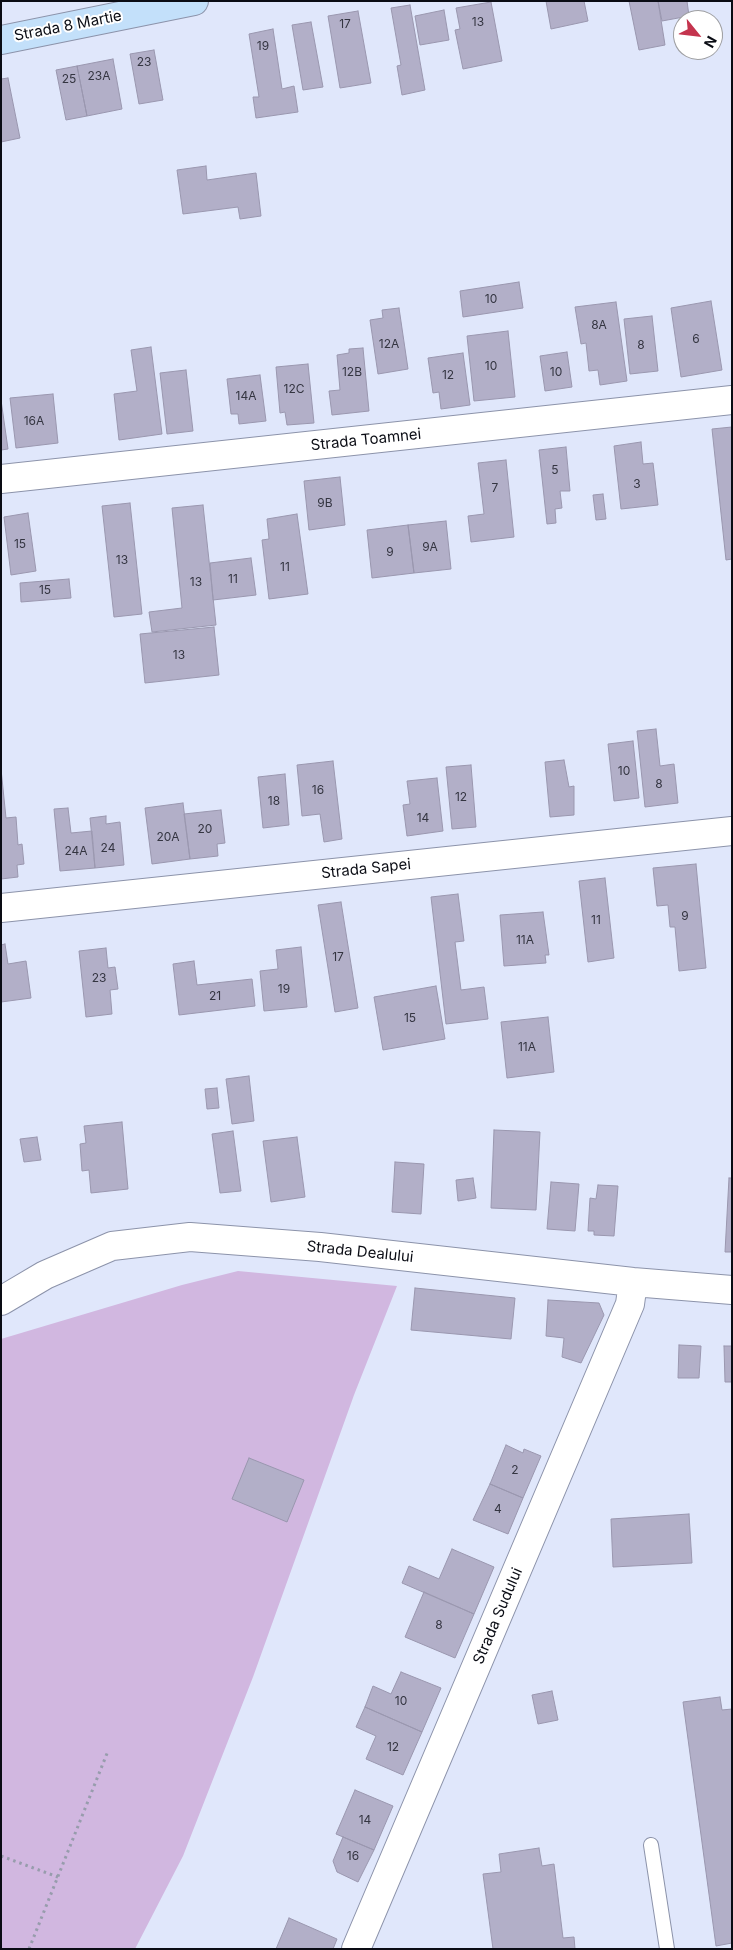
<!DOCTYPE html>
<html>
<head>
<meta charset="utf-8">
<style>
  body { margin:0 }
  #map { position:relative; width:733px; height:1950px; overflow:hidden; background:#e0e7fb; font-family:Inter,sans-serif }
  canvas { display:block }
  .frame { position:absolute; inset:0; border:2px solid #0a0c14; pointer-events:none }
  .north { position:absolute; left:673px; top:10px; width:50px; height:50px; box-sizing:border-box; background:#fff; border:1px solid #9d9ea1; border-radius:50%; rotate:119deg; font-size:14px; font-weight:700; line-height:20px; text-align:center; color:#0a0c14 }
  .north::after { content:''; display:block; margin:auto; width:18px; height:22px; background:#c4344e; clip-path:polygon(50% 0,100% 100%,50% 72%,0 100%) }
</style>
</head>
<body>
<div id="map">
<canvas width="733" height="1950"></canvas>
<div class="frame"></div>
<div class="north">N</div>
</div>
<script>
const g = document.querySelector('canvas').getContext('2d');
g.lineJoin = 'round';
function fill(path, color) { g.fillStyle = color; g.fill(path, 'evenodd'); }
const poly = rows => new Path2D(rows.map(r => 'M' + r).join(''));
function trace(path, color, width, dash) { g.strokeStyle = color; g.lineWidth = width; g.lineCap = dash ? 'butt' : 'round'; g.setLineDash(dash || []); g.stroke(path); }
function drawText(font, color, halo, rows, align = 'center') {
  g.font = font + ' Inter,sans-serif'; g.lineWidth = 4; g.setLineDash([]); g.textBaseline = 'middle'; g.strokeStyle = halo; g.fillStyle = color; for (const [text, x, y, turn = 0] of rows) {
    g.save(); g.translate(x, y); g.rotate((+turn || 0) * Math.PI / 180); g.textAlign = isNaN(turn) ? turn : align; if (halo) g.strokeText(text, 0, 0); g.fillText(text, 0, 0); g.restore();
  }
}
fill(poly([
  [238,1271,397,1286,354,1395,253,1677,183,1856,135,1949,1,1949,1,1339,182,1285]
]), '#d1b7e0');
const building = poly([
  [546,1,584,1,588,21,551,29,546,1],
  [629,1,658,1,665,45,639,50,629,1],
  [658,1,687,1,689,16,662,21,658,1],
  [491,2,502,61,463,69,455,30,460,29,456,8,491,2],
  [410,5,425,90,402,95,397,66,401,65,391,8,410,5],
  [444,10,449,40,420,45,415,16,444,10],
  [358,11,371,83,340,88,328,16,358,11],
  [311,22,323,87,303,90,292,25,311,22],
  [273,29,282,89,294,86,298,112,256,118,253,97,259,97,249,34,273,29],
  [154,50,163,100,139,104,130,54,154,50],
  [113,59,122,109,87,116,77,66,113,59],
  [77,66,87,116,66,120,56,70,77,66],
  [8,78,20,138,1,142,1,79,8,78],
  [206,166,207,180,256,173,261,216,240,219,238,207,183,214,177,170,206,166],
  [519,282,523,308,463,317,460,291,519,282],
  [711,301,722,370,681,377,671,308,711,301],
  [616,302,627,381,600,385,598,370,589,371,586,343,581,344,575,307,616,302],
  [399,308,408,369,378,374,370,320,383,318,382,310,399,308],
  [652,316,658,371,630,374,624,319,652,316],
  [508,331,515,397,474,401,467,336,508,331],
  [151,347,162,434,119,440,114,394,137,391,131,350,151,347],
  [363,348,369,411,332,415,329,391,340,390,337,355,349,353,349,349,363,348],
  [567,352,572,387,545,391,540,356,567,352],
  [463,353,470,405,441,409,439,392,433,393,428,358,463,353],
  [308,364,314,423,287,425,285,412,280,413,276,367,308,364],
  [186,370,193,431,167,434,160,373,186,370],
  [260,375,266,421,239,424,238,414,231,414,227,379,260,375],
  [53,394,58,443,16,448,10,398,53,394],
  [1,400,8,449,1,450,1,400],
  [732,427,732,559,726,560,712,429,732,427],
  [641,442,643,464,653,463,658,505,621,509,614,446,641,442],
  [566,447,570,491,560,491,562,508,555,509,556,523,547,524,539,450,566,447],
  [506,460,514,537,471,542,468,516,484,514,478,463,506,460],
  [340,477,345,525,309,530,304,481,340,477],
  [603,494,606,519,596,520,593,495,603,494],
  [130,503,142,614,114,617,102,506,130,503],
  [203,505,216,625,152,632,149,612,182,608,172,508,203,505],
  [28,513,36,571,11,575,4,517,28,513],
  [297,514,308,594,269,599,262,540,269,539,267,519,297,514],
  [446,521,451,569,414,573,408,525,446,521],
  [408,525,414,573,372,578,367,530,408,525],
  [251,558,256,595,213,600,210,563,251,558],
  [69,579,71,598,21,602,20,583,69,579],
  [214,627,219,675,145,683,140,634,214,627],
  [656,729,660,766,674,764,678,803,645,807,637,731,656,729],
  [633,741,639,798,614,801,608,744,633,741],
  [564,760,569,787,574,786,574,815,550,817,545,762,564,760],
  [333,761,342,839,324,842,320,814,302,816,297,765,333,761],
  [471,765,476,827,452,829,446,767,471,765],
  [1,769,6,818,16,817,18,845,22,844,24,864,17,865,18,877,1,879,1,769],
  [285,774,289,825,263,828,258,777,285,774],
  [437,778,443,831,407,836,403,805,410,804,407,781,437,778],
  [183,803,190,859,152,864,145,808,183,803],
  [68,808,71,833,92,831,95,868,60,871,54,809,68,808],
  [221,810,225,843,217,844,218,856,190,859,184,814,221,810],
  [106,816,106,824,120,822,124,865,95,868,90,818,106,816],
  [696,864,706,968,679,971,675,927,670,927,668,905,657,906,653,868,696,864],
  [605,878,614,958,588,962,579,881,605,878],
  [458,894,464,941,455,942,461,990,484,987,488,1019,446,1024,431,897,458,894],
  [341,902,358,1008,335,1012,318,905,341,902],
  [543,912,549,955,545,955,546,963,504,966,500,915,543,912],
  [5,944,8,964,26,961,31,998,1,1002,1,945,5,944],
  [301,947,307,1007,264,1011,260,971,278,969,276,950,301,947],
  [106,948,108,968,115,967,118,989,110,990,112,1014,86,1017,79,951,106,948],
  [194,961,197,985,252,979,255,1006,179,1015,173,964,194,961],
  [436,986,445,1039,383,1050,374,997,436,986],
  [548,1017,554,1072,507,1078,501,1022,548,1017],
  [249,1076,254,1121,232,1124,226,1079,249,1076],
  [217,1088,219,1108,207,1109,205,1089,217,1088],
  [122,1122,128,1189,91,1193,89,1170,82,1171,80,1144,86,1143,84,1126,122,1122],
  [494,1130,540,1132,536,1210,491,1208,494,1130],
  [233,1131,241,1191,220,1193,212,1134,233,1131],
  [37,1137,41,1160,24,1162,20,1139,37,1137],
  [297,1137,305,1197,271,1202,263,1141,297,1137],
  [395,1162,424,1164,421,1214,392,1212,395,1162],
  [473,1178,476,1198,458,1201,456,1180,473,1178],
  [729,1178,732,1178,732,1252,725,1252,729,1178],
  [551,1182,579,1184,575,1231,547,1229,551,1182],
  [598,1185,618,1186,614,1236,594,1235,594,1231,588,1231,590,1198,596,1199,598,1185],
  [415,1288,515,1298,511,1339,411,1330,415,1288],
  [548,1300,599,1303,604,1315,581,1363,562,1357,564,1338,546,1336,548,1300],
  [679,1345,701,1346,699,1378,678,1378,679,1345],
  [724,1346,732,1346,732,1382,725,1382,724,1346],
  [506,1445,523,1453,524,1449,541,1456,523,1498,490,1484,506,1445],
  [249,1458,304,1480,287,1522,232,1499,249,1458],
  [490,1484,523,1498,508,1534,473,1520,490,1484],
  [689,1514,692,1563,613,1567,611,1519,689,1514],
  [452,1549,494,1567,474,1614,402,1583,409,1566,439,1579,452,1549],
  [424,1592,474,1614,455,1658,405,1637,424,1592],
  [401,1672,441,1688,422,1732,365,1707,373,1686,391,1694,401,1672],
  [552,1691,558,1720,538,1724,532,1695,552,1691],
  [720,1697,722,1710,732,1709,732,1943,716,1946,683,1702,720,1697],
  [365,1707,422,1732,403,1775,366,1759,376,1736,356,1727,365,1707],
  [355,1790,393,1806,374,1850,336,1834,355,1790],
  [343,1837,374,1850,358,1882,337,1872,333,1861,343,1837],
  [539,1848,542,1866,554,1864,563,1938,574,1937,575,1949,493,1949,483,1874,501,1872,499,1854,539,1848],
  [289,1918,337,1939,333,1949,276,1949,289,1918]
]);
fill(building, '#b2afc8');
trace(building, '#9a97af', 1);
const lane = poly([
  [651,1845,667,1949]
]);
const street = poly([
  [1,479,732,400],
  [1,908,732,831],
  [1,1301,45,1275,112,1246,190,1237,320,1247,633,1282,732,1290],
  [356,1949,630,1304,633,1282]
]);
const secondary = poly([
  [1,40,194,1]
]);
trace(lane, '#8c93aa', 16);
trace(street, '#8c93aa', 30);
trace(secondary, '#8c93aa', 30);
trace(poly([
  [1,1856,58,1877],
  [29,1949,108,1751]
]), '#979cac', 3, [2.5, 4]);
trace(lane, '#fff', 14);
trace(street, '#fff', 28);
trace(secondary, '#c3e0fa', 28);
drawText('12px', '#343541', null, [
  ["13",478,22],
  ["17",345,24],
  ["19",263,46],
  ["23",144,62],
  ["23A",99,76],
  ["25",69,79],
  ["10",491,299],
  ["8A",599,325],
  ["6",696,339],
  ["12A",389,344],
  ["8",641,345],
  ["10",491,366],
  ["12B",352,372],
  ["10",556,372],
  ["12",448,375],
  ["12C",294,389],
  ["14A",246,396],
  ["16A",34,421],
  ["5",555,470],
  ["3",637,484],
  ["7",495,488],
  ["9B",325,503],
  ["15",20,544],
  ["9A",430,547],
  ["9",390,552],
  ["13",122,560],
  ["11",285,567],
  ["11",233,579],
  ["13",196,582],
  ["15",45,590],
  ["13",179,655],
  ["10",624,771],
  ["8",659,784],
  ["16",318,790],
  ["12",461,797],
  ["18",274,801],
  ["14",423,818],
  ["20",205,829],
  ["20A",168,837],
  ["24",108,848],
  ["24A",76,851],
  ["9",685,916],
  ["11",596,920],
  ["11A",525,940],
  ["17",338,957],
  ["23",99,978],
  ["19",284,989],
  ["21",215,996],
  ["15",410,1018],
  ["11A",527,1047],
  ["2",515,1470],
  ["4",498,1509],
  ["8",439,1625],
  ["10",401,1701],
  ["12",393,1747],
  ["14",365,1820],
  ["16",353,1856]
]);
drawText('15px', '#0a0c14', '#fff', [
  ["Strada 8 Martie",68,26,-11],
  ["Strada Toamnei",366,440,-6],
  ["Strada Sapei",366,869,-6],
  ["Strada Dealului",360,1252,6],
  ["Strada Sudului",498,1616,-67]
]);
</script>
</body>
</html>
